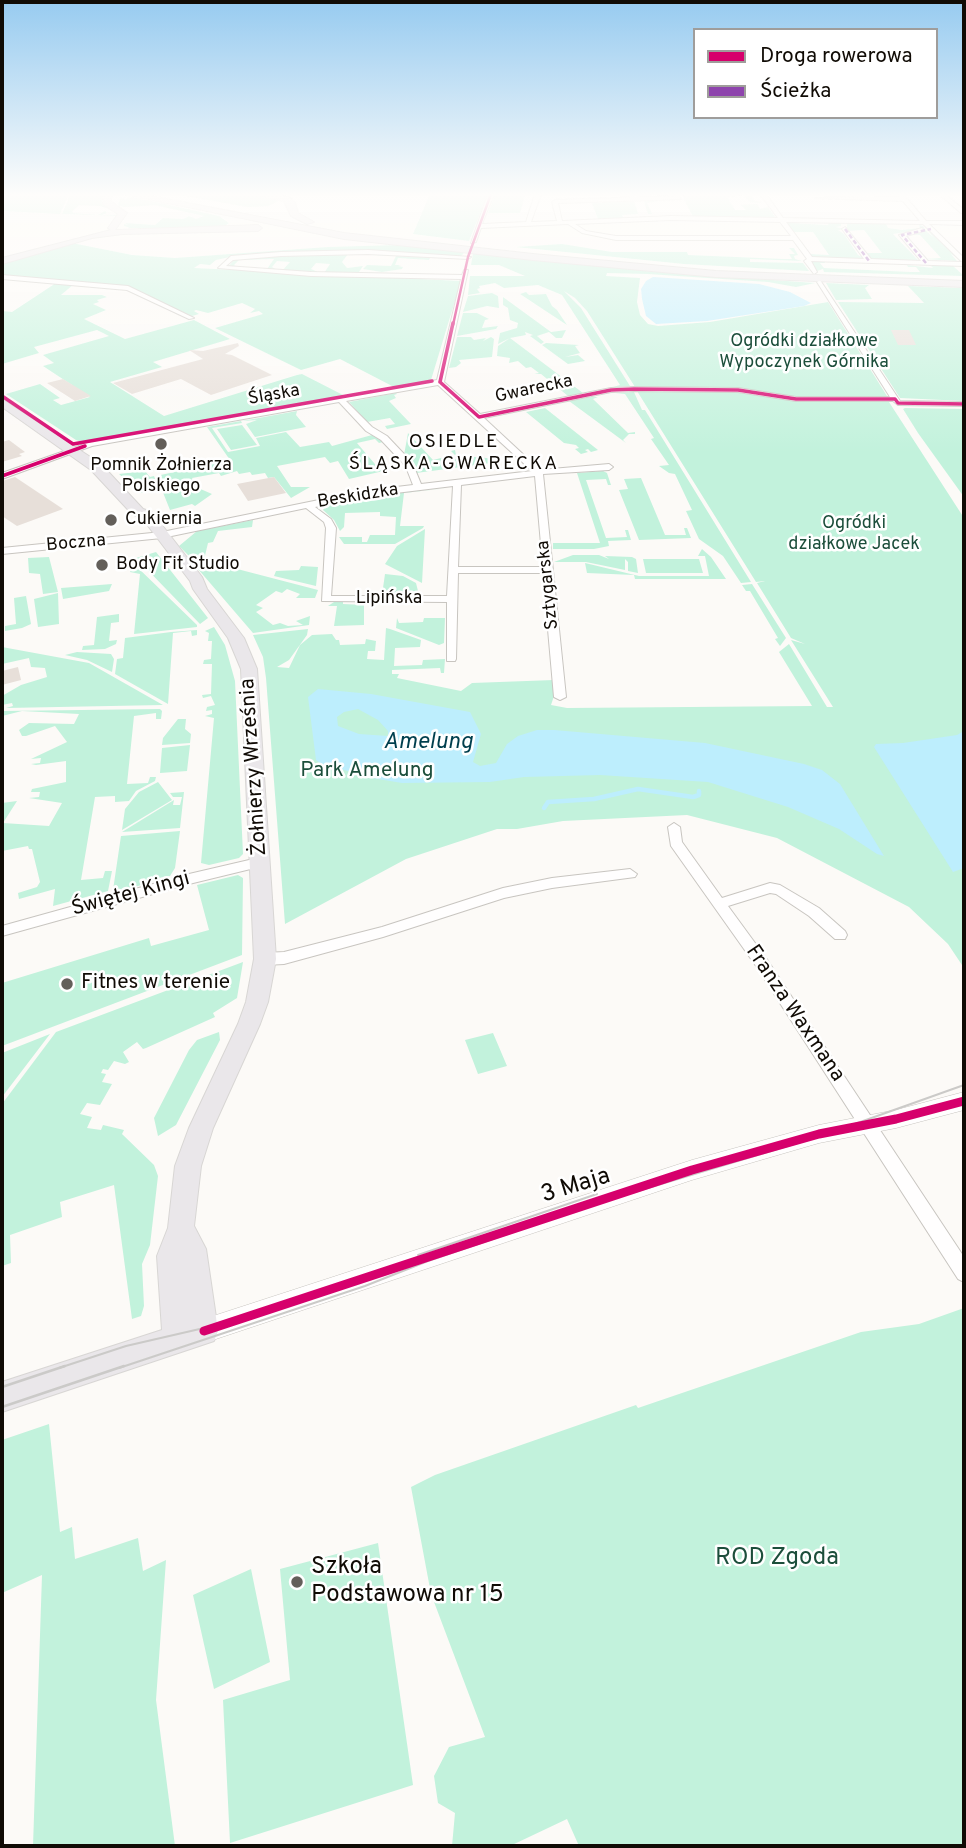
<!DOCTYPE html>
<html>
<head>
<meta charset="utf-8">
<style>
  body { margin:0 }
  #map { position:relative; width:966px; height:1848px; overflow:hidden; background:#fcfaf7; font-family:Overpass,sans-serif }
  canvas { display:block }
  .frame { position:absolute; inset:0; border:4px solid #100b05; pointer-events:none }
  .legend { position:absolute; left:693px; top:28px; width:245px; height:91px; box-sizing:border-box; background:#fff; border:2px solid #9f9d9b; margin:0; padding:9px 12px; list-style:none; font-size:21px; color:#100b05 }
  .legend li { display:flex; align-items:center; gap:14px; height:35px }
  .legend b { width:35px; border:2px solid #9f9d9b }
</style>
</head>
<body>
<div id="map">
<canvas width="966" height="1848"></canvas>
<div class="frame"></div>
<ul class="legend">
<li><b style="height:9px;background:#d6006c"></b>Droga rowerowa</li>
<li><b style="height:9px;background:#8e44ad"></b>Ścieżka</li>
</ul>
</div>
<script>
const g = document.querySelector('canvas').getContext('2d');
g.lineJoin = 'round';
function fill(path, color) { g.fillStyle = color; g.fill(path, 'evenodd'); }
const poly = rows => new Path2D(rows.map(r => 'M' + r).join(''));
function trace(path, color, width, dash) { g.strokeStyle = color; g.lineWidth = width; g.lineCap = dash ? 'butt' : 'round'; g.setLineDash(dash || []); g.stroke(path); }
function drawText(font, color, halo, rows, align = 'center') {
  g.font = font + ' Overpass,sans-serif'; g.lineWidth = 5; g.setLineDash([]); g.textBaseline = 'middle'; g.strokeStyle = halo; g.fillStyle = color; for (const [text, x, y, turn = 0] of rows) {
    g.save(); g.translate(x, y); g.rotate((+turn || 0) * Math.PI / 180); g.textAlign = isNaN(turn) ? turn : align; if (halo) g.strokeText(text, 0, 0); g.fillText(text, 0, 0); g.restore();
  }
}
fill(poly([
  [2,194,69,194,60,214,2,211],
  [71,194,103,194,102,202,114,210,100,206,79,205,72,211,73,213,98,215,105,211,107,213,102,215,117,215,114,212,116,211,121,216,62,214],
  [175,194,240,194,268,196,278,201,268,206,248,207],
  [430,194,488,194,469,241,413,234],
  [496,194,525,194,520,213,488,213],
  [684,194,750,195,755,201,763,203,750,202,744,195,727,197,735,210,746,210,741,205,757,204,760,209,768,207,775,217,693,217,683,197],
  [121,197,125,200,131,197,165,204,219,216,229,223,225,226,168,229,130,228,124,226,124,224,128,225,125,223,155,225,163,218,183,219,189,216,196,219,204,216,155,205,124,207,118,205],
  [666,199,647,203,652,214,648,214,644,201,634,201,638,214,622,215,624,218,598,219,592,203],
  [789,221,790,223,828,225,829,222,841,223,841,226,836,227,845,229,838,230,844,234,858,255,864,258,811,258,808,254,829,255,813,232,794,232,786,223],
  [847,223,886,224,888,228,902,230,920,228,919,225,923,226,925,229,893,234,918,260,922,261,868,259,865,255,868,253,882,253,864,230,847,231],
  [927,229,929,230,961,260,951,254,957,261,925,259,941,258,920,235,907,234,925,230,933,237],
  [72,243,132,255,175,258,328,247,398,245,465,252,461,256,395,253,431,256,429,260,398,258,395,265,401,265,398,266,403,267,402,269,382,272,363,269,367,265,391,266,396,256,348,254,342,262,347,268,363,266,359,272,324,273,330,264,316,263,311,269,320,273,282,271,290,262,277,261,272,267,279,271,246,268,267,269,274,259,239,260,234,265,240,269,227,268,235,259,290,255,269,254,230,257,216,260,210,265,200,264,194,268,461,281,431,380,394,387,340,359,301,370,215,328,263,314,259,311,250,313,255,309,242,303,208,313,196,310,194,311,199,314,192,316,128,287,2,276,2,265,10,261],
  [562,244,612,252,687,252,688,255,784,259,792,259,789,254,795,254,789,248,794,248,798,255,794,256,795,259,802,261,750,259,750,262,803,263,809,271,684,264,516,247],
  [473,253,645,271,815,283,796,287,768,282,648,274,607,273,606,276,640,278,637,302,640,315,648,324,658,326,710,322,828,302,887,396,797,397,727,387,635,387,587,311,575,298,564,291,581,308,630,386,613,387,620,385,562,295,538,285,504,288,495,283,479,286,480,288,477,289,480,293,468,295,470,276,525,276,499,265,471,265],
  [824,260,825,263,820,263,824,268,911,272,920,272,916,267,908,267,907,265,933,268,931,266,935,265,952,265,964,276,824,272,823,269,817,271,811,262],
  [56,283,74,284,61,295,102,295,107,297,97,300,99,302,93,304,106,310,84,319,125,339,194,320,230,339,153,362,162,367,110,382,164,416,297,375,302,374,345,396,159,429,82,442,76,440,6,394,40,384,60,398,53,400,61,405,90,397,43,366,54,363,43,355,109,336,97,330,34,347,39,353,2,364,2,311,12,312],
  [826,283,869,285,865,288,872,299,836,300],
  [908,286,964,288,964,401,900,398,838,302,924,303],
  [526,292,529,295,546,294,552,306,557,310,567,325,520,294],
  [492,293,498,296,499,308,487,306,463,312,468,296],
  [503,297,551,332,566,330,562,338,556,338,549,332,537,336,544,342,541,344,530,336,533,335,525,332,526,335,510,338,583,393,568,396,541,374,534,374,539,373,531,367,526,368,518,361,509,363,510,358,497,356,498,346,510,338,498,344,500,333,517,328,518,323,510,320,508,308,503,305],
  [463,313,477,313,489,319,485,320,482,328,498,326,496,329,457,336],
  [457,337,471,337,474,340,486,338,483,341,491,337,494,339,492,357,459,360,461,363,456,367,449,368],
  [546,343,579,345,575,346,580,353,565,357,578,355,585,361,568,364,542,345],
  [637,391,733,392,803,402,889,402,964,518,964,968,948,944,909,907,777,838,687,815,563,821,517,829,497,829,406,859,285,924,266,678,263,657,253,635,308,629,307,635,289,660,277,667,289,668,300,645,312,635,332,634,336,640,339,640,340,645,365,644,366,639,376,641,375,651,368,651,367,659,384,660,386,628,390,629,421,640,420,647,395,648,394,666,422,665,423,660,445,659,444,673,441,673,440,668,392,670,392,674,399,674,397,678,461,691,472,683,554,680,555,693,551,705,567,708,812,706,779,652,789,644,827,707,833,707,791,640,805,644,791,638,757,583,765,581,756,582],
  [634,392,642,410,645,410,751,582,741,583,723,556,699,539,686,511,692,510,675,474,669,473,659,466,669,465,651,439,654,438,625,394,615,393],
  [396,393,397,394,394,395,396,398,389,401,411,424,387,429,385,426,395,424,390,418,367,422,349,402],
  [592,397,598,397,593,399,628,433,635,432,635,434,629,434,623,440,626,443,569,401],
  [545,408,598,450,591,452,588,449,585,450,588,452,581,454,575,449,579,448,576,445,564,443,526,412],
  [905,408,964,409,964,497,918,433,903,409],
  [297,411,296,415,306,427,255,437,246,424,257,420,242,421],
  [241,421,242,423,212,428,228,452,260,446,256,438,286,432,300,447,329,442,332,446,372,435,383,442,379,443,375,439,357,443,380,470,405,466,349,479,338,461,330,463,325,457,277,466,291,487,310,487,291,498,274,477,268,478,265,473,252,475,250,472,239,474,237,471,221,476,219,473,192,478,194,482,161,488,156,476,230,460,207,427],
  [242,425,257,445,231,450,217,429],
  [408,433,433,460,453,455,456,458,419,466,458,458,451,451,455,450,456,455,496,459,499,462,416,473,404,455],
  [145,471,150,477,154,476,159,489,140,493,119,474],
  [603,471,607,473,611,485,608,485,606,479,586,480,606,538,627,537,625,530,628,530,631,540,608,541,609,546,594,549,553,549,553,543,600,543,577,473],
  [641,478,665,535,686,535,684,528,687,528,691,538,639,540,619,490,628,489,624,479],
  [189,484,212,494,195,506,192,504,170,510,162,490],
  [448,488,404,493,400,526,424,526,423,528,395,544,344,544,339,537,362,537,362,542,367,542,370,535,395,535,396,517,380,516,380,512,345,513,344,527,340,531,334,520,323,510,327,504,343,499],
  [253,520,252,527,218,531,213,542,208,543,203,564,199,566,179,546,197,531],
  [425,529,422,583,385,564,397,546],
  [702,549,711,557,726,579,635,579,634,575,587,573,585,563,639,576,709,576,705,556,698,556],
  [156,552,208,618,200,624,136,558],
  [573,555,599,555,609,559,605,556,632,557,636,559,638,573,628,571,628,562,625,559,625,570,586,562,554,562],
  [49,557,58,592,43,594,40,574,29,573,28,558],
  [643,559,699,559,703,573,646,573],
  [134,564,197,625,197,627,134,634,140,574,130,572],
  [218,564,318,590,315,598,296,598,300,594,287,589,282,593,276,591,256,605,263,608,256,612,273,625,280,623,288,626,303,625,296,621,310,616,309,625,253,633,198,569],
  [301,566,318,567,316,586,274,576,276,571,299,570],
  [385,574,403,576,416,583,418,591,416,595,382,595],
  [112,584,109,591,63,599,61,588],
  [752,584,786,638,780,646,775,639,778,638,750,591,746,591,742,585],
  [58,593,59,624,38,627,34,599],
  [26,596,31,624,22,628,5,631,5,626,16,624,14,598],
  [343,601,343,604,364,605,364,625,334,626,337,606,328,606,334,602],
  [119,614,119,622,111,623,109,641,117,640,116,644,105,649,82,650,83,646,94,645,97,617],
  [397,618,399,623,423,622,424,618,445,618,444,643,439,645,396,628],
  [214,627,225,645,235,681,243,854,239,858,209,865,201,863,214,718,205,716,212,714,212,710,206,711,207,707,215,705,211,696,203,698,202,695,211,694,212,664,203,664,204,660,211,659,212,641,208,641,209,633,205,631],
  [197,630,197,635,192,636,191,631,173,633,168,704,115,674,117,659,123,658,125,638,171,632],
  [2,647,89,663,163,705,6,708,13,706,12,703,2,705,2,696,21,685,47,677,45,668,31,667,29,658,2,664],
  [77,652,111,654,114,659,112,672,87,660,65,655],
  [160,709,162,711,161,719,156,719,156,713,134,716,127,784,148,783,150,777,156,777,155,781,136,791,129,801,115,802,115,796,95,797,81,880,103,878,105,871,112,871,108,891,53,906,55,889,19,899,18,893,37,887,40,882,32,849,29,849,28,846,2,851,2,803,17,801,3,823,49,826,62,803,29,798,39,797,40,792,31,792,32,789,66,782,66,761,36,765,31,764,40,763,41,758,31,759,67,742,55,726,26,736,22,736,19,730,29,723,74,724,79,714,22,711,2,716,2,711],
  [178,719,186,719,185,729,191,734,190,743,162,745,163,738],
  [190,745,187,771,160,773,162,748],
  [158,782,172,800,122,830,125,809,139,792],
  [184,792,180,828,122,832,174,800,173,805,180,805,182,797,173,797,170,793],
  [180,831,175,868,170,876,122,891,113,890,121,836],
  [238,875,243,878,242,955,2,1046,2,983,149,938,151,946,209,930,197,885],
  [243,962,237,998,213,1013,215,1017,146,1048,143,1049,137,1042,123,1052,129,1062,125,1064,114,1061,108,1070,103,1069,101,1073,106,1074,102,1082,112,1084,100,1105,87,1103,80,1114,92,1117,87,1128,101,1130,103,1125,124,1130,122,1134,154,1165,158,1176,150,1245,142,1264,144,1306,141,1316,132,1319,114,1185,60,1202,62,1217,10,1235,11,1263,2,1266,2,1104,56,1032],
  [219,1032,220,1040,176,1125,158,1136,154,1118,189,1050,197,1040],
  [493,1033,507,1066,478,1074,465,1040],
  [50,1034,2,1097,2,1053],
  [964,1308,964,1846,579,1846,567,1819,510,1846,452,1846,455,1813,438,1803,434,1776,449,1747,485,1737,431,1594,411,1487,435,1475,636,1405,638,1408,861,1332,919,1324],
  [49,1424,60,1532,72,1527,75,1559,138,1538,143,1571,166,1560,156,1700,175,1846,33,1846,42,1575,2,1593,2,1440],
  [378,1543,413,1785,230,1843,223,1700,290,1680,280,1569],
  [251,1569,270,1662,214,1689,193,1595]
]), '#c2f2dc');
fill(poly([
  [653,277,759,284,790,292,811,303,804,306,707,321,656,324,646,316,642,299,641,289,646,281],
  [318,689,371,694,470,712,481,734,473,762,480,766,496,763,507,744,518,736,537,730,554,730,705,743,804,764,822,770,840,784,884,856,877,854,839,829,788,807,708,782,600,775,524,777,490,782,402,783,372,778,320,763,316,760,308,697],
  [358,709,378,720,388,731,388,736,359,734,338,726,337,717,344,712],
  [964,731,964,868,953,872,874,747,876,744,903,743,957,735]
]), '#bdeefd');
trace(poly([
  [544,808,548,802,594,799,638,789,693,797,699,795,699,791]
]), '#bdeefd', 4.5);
fill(poly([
  [891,330,909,330,916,345,898,345],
  [238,343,239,346,225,354,232,355,272,375,211,395,181,379,132,394,113,383,203,359,189,350,203,351],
  [63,379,91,396,75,401,47,383],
  [9,440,25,452,19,454,22,456,2,462,2,442],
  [15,477,63,509,17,526,2,516,2,481],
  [274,477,286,493,248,501,237,484],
  [18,667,21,680,2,685,2,671]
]), '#e7dfd9');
const minor = poly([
  [488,194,494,194,482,224,526,222,535,194,541,194,531,222,557,221,552,202,555,200,679,196,681,199,558,203,562,221,671,216,778,218,760,194,766,194,783,218,920,221,903,201,815,198,900,197,897,194,903,194,926,221,964,221,964,225,929,224,964,258,964,266,811,261,817,272,814,274,804,261,807,259,793,240,616,240,582,233,568,224,481,228,476,242,471,243,488,194],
  [671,220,780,222,791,236,616,236,586,231,575,224,671,220],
  [786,222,923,224,962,262,928,261,906,236,924,231,922,228,899,235,921,261,871,259,845,227,842,229,864,259,812,257,786,222],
  [939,194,945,194,964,210,964,213,961,213,939,194],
  [368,250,471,257,468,259,368,254,281,256,233,260,226,266,311,272,462,275,464,270,468,270,444,382,480,414,611,388,634,387,738,388,796,397,890,397,817,282,820,280,900,401,964,402,964,406,898,405,893,401,796,401,738,392,634,391,611,392,484,418,540,470,609,464,613,467,609,470,543,474,566,697,560,700,554,697,543,573,458,573,456,659,455,661,447,661,447,602,322,601,326,528,324,522,306,508,162,538,2,554,2,548,162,532,363,491,413,485,406,467,399,459,381,440,366,431,339,402,92,446,2,479,2,473,90,442,437,380,461,279,311,276,218,268,231,256,281,252,368,250],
  [438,385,532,471,421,484,414,467,405,455,387,436,372,427,346,401,438,385],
  [535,476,543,567,458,567,461,485,535,476],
  [453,486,447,596,331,596,336,528,331,519,315,507,363,497,453,486],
  [2,275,128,286,194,318,189,319,127,290,2,279,2,275],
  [674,823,680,827,682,842,722,898,770,883,780,885,819,908,845,931,847,935,845,939,835,939,809,916,776,894,770,893,728,906,766,958,964,1257,964,1282,958,1279,756,966,671,846,668,827,674,823],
  [262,857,267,859,269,862,267,865,189,884,2,936,2,926,189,874,262,857],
  [630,869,637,874,635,877,552,888,504,898,383,937,284,964,265,965,260,963,258,959,260,955,265,953,284,952,382,927,503,888,552,878,630,869]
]);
const tertiary = poly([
  [964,1092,964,1110,896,1128,819,1143,692,1180,204,1343,196,1339,192,1331,196,1323,204,1319,692,1160,819,1125,896,1110,964,1092]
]);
const primary = poly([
  [104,194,112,194,110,201,127,213,115,230,258,225,262,228,258,231,123,234,92,238,2,264,2,258,111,230,108,228,118,214,103,204,104,194],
  [124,194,140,194,344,233,533,254,716,271,964,281,964,287,716,277,533,260,344,239,124,194],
  [252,194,289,197,295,203,298,213,314,222,307,224,291,216,284,201,252,194],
  [2,399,101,464,143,509,152,512,202,577,207,589,244,638,257,669,276,959,268,1002,260,1024,213,1128,201,1166,194,1226,206,1249,218,1331,214,1341,2,1412,2,1382,162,1330,157,1256,168,1228,175,1166,189,1128,238,1024,246,1002,254,959,241,669,228,638,193,589,190,581,142,518,133,515,91,470,2,407,2,399]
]);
trace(minor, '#c8c5c0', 2);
trace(tertiary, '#c8c5c0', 1);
trace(primary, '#d8d6d4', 2);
fill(minor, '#fffefe');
fill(tertiary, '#fffefe');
fill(primary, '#eae7ea');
trace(poly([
  [418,1255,597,1194],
  [59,1368,126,1346,204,1328,256,1311],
  [119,1368,365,1286,428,1261,608,1200,821,1136,964,1085]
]), '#cbcac8', 2);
trace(poly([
  [2,1387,65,1366],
  [2,1407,124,1366]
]), '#cbcac8', 2.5);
trace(poly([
  [845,229,869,261],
  [926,263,902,235,931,229]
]), '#8e44ad', 2.5, [4.5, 2.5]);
trace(poly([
  [453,325,468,257,491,194]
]), '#d6006c', 2.5);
trace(poly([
  [440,382,479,417,611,390,634,389,738,390,796,399,895,399,898,403,964,404],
  [440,382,453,323],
  [2,396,73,444,432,381],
  [2,476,85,446]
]), '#d6006c', 3.5);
trace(poly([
  [204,1331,692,1170,819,1134,896,1119,964,1101]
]), '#d6006c', 9);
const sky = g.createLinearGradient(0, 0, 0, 453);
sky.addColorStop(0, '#97cbf0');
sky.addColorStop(0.43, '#fefdfb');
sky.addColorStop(1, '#fefdfb00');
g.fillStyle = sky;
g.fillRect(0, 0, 966, 453);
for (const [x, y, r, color] of [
  [161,444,7,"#635f5a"],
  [111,520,7,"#635f5a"],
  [102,565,7,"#635f5a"],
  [67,984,7,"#635f5a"],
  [297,1582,7,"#635f5a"]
]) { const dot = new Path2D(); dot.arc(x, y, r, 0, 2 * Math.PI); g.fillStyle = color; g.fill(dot); trace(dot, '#fff', 2.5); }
drawText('18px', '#1c4e3b', '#fff', [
  ["Ogródki działkowe",804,342],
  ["Wypoczynek Górnika",804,363],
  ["Ogródki",854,524],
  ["działkowe Jacek",854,545]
]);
drawText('18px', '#100b05', '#fff', [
  ["Gwarecka",534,390,-12],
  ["Śląska",274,396,-10],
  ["Beskidzka",358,497,-9],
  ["Boczna",76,544,-5],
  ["Sztygarska",549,585,-96],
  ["Lipińska",389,599]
]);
drawText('18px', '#100b05', '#fff', [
  ["Pomnik Żołnierza",161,466,"center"],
  ["Polskiego",161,487,"center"],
  ["Cukiernia",125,520],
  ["Body Fit Studio",116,565]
], 'left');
g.letterSpacing = '2px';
drawText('19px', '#100b05', '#fff', [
  ["OSIEDLE",454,443],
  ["ŚLĄSKA-GWARECKA",454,465]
]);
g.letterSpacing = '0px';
drawText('21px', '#100b05', '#fff', [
  ["Żołnierzy Września",255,767,-94],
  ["Świętej Kingi",131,895,-15],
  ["Franza Waxmana",794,1014,56]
]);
drawText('21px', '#1c4e3b', '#fff', [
  ["Park Amelung",367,772]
]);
drawText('21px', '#100b05', '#fff', [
  ["Fitnes w terenie",81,984]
], 'left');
drawText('italic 23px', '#003f4e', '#fff', [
  ["Amelung",428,743]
]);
drawText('24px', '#100b05', '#fff', [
  ["3 Maja",576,1187,-17]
]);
drawText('24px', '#1c4e3b', '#fff', [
  ["ROD Zgoda",777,1559]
]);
drawText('24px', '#100b05', '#fff', [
  ["Szkoła",311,1568],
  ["Podstawowa nr 15",311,1596]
], 'left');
</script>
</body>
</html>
